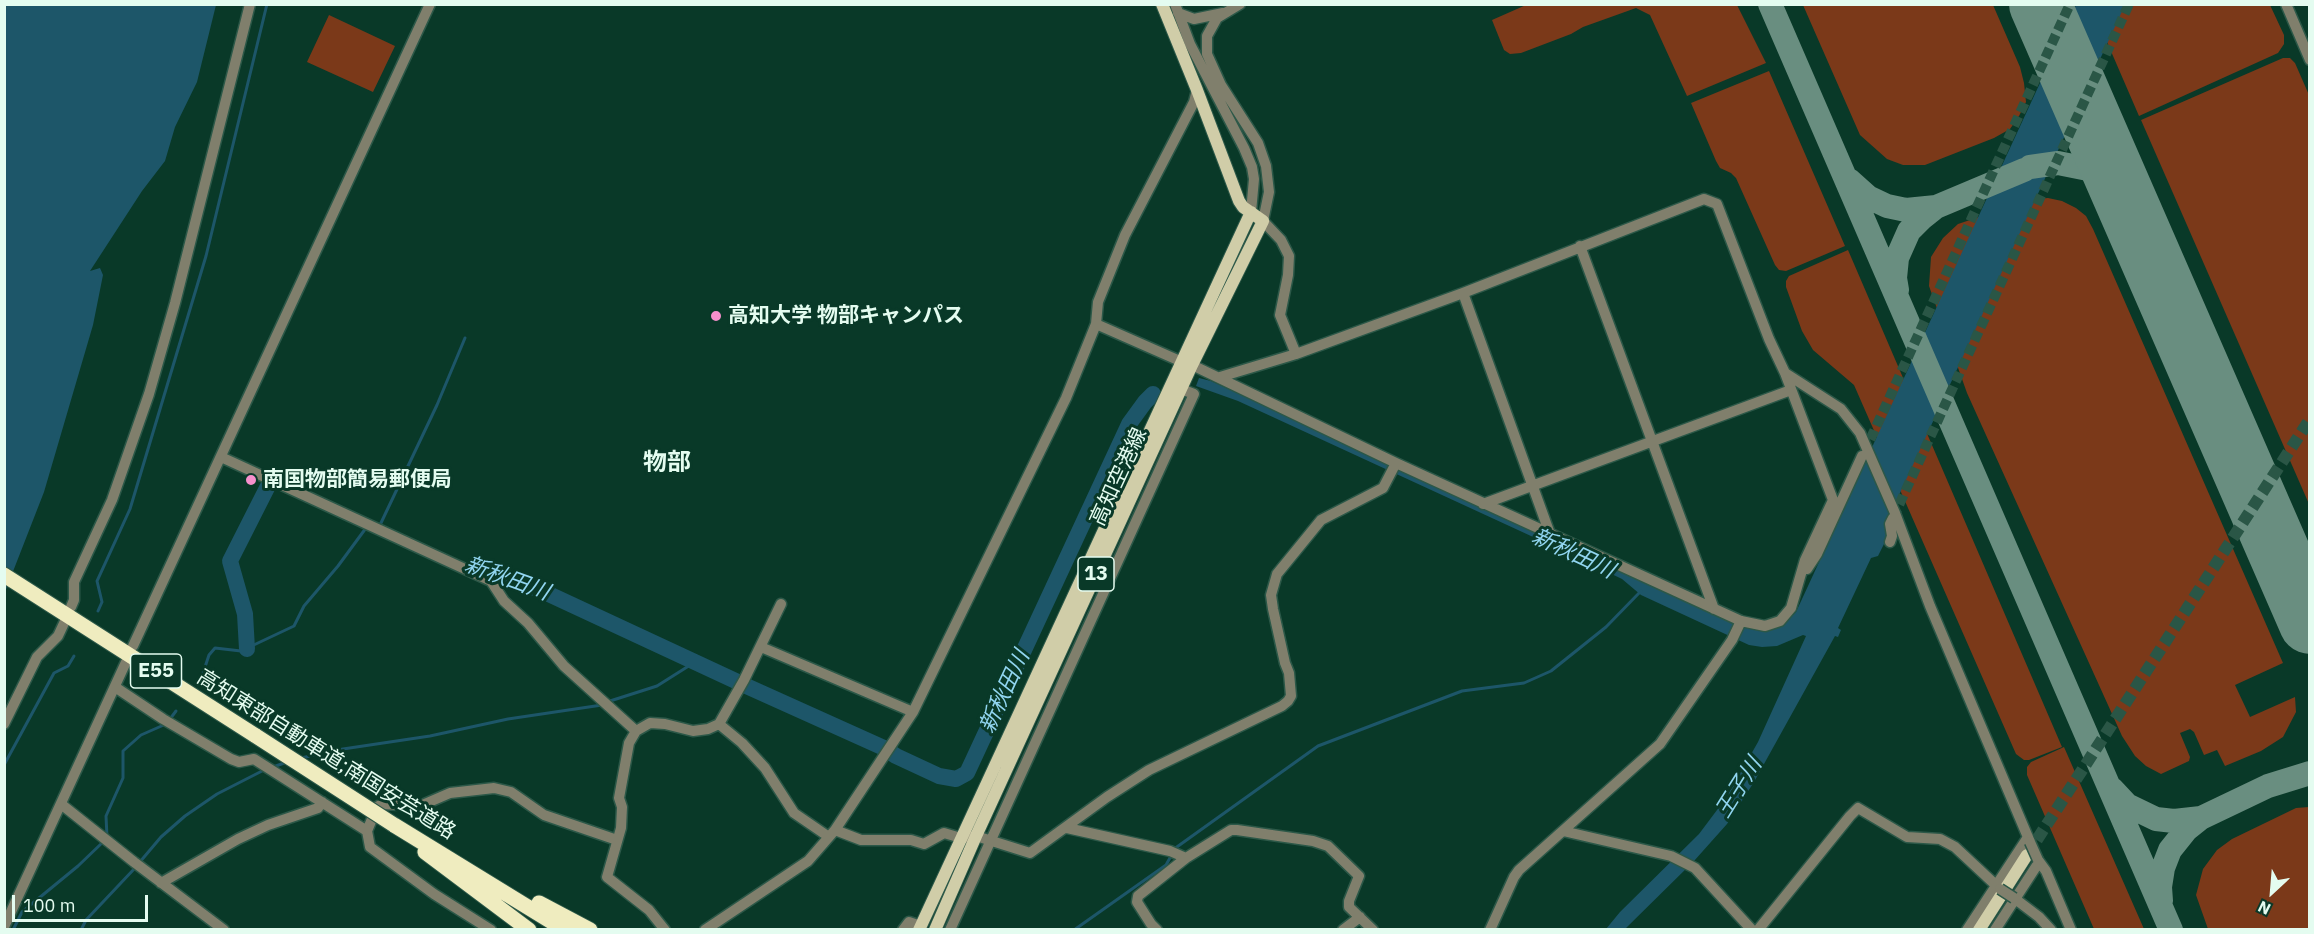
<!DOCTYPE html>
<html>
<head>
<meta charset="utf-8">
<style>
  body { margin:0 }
  #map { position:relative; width:2314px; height:934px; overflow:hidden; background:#093928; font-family:"IBM Plex Sans",sans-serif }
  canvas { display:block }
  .frame { position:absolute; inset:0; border:6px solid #e4fcf0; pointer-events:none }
  .north { position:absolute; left:2242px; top:862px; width:60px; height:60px; -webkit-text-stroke:4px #093928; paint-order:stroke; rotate:206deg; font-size:16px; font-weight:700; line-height:24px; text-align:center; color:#e4fcf0 }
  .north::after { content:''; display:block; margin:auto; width:21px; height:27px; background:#e4fcf0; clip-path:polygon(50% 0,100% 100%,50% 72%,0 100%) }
  .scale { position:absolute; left:12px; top:895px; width:136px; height:27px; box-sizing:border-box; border:3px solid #e4fcf0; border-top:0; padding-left:8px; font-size:18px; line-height:21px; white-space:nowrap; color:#e4fcf0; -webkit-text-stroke:4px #093928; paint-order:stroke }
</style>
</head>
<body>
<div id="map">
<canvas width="2314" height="934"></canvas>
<div class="frame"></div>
<div class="north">N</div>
<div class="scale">100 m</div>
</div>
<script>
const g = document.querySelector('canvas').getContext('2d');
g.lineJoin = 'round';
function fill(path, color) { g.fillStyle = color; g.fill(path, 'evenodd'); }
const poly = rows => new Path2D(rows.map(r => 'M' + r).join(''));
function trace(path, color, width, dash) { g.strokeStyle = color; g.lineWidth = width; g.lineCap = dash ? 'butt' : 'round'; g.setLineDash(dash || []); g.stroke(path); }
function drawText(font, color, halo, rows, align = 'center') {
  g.font = font + ' "IBM Plex Sans","Noto Sans JP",sans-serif'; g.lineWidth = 6; g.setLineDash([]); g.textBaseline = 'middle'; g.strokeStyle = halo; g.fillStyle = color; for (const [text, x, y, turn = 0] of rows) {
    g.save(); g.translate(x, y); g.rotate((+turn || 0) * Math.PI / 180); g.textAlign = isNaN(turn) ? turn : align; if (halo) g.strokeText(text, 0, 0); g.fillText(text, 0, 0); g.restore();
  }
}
fill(poly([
  [1526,5,1737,5,1766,63,1687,96,1650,15,1636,8,1583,27,1571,34,1521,53,1510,54,1504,50,1492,20],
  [1803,5,1993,5,2020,67,2024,83,2026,102,2019,116,2010,129,1994,138,1925,165,1903,165,1887,159,1860,135],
  [2091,5,2270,5,2284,35,2284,44,2278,53,2139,116],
  [329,15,395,46,373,92,307,62],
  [2283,58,2290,58,2295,63,2309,95,2309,504,2141,120],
  [1769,71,1845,246,1786,271,1779,270,1775,265,1736,178,1731,173,1720,168,1716,161,1691,103],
  [2048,198,2062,201,2076,208,2086,216,2093,229,2283,663,2235,685,2250,717,2295,697,2296,712,2283,737,2261,751,2225,766,2217,750,2204,755,2194,732,2190,729,2180,733,2190,757,2189,761,2161,774,2146,766,2135,756,2122,736,1967,393,1929,286,1931,257,1943,238,1958,224,2033,199],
  [1848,250,2062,747,2029,760,2024,760,2016,754,1854,385,1813,350,1802,331,1786,287,1786,281,1789,276],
  [2064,747,2144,929,2094,929,2027,775,2027,767,2031,762],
  [2309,807,2309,929,2208,929,2196,895,2203,869,2217,850,2232,839,2296,808]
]), '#7b3919');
fill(poly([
  [5,5,216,5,197,82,175,127,165,161,142,191,90,271,100,268,103,275,93,325,44,492,5,592],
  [2076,5,2125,5,1888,519,1889,534,1878,556,1871,558,1838,628,1841,630,1838,637,1835,636,1754,782,1727,824,1694,861,1625,929,1606,929,1620,912,1699,834,1726,798,1758,742,1806,636,1803,635,1777,646,1762,647,1749,645,1641,595,1622,579,1557,548,1238,401,1196,386,1199,378,1211,381,1762,631,1773,629,1783,625,1796,612]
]), '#1d5669');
trace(poly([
  [380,525,437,405,465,338],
  [98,611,102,602,97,581,130,509,206,256,267,4],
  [201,679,209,655,215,648,241,651,294,626,304,606,338,566,366,528],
  [610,701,657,686,695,662],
  [170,719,176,711],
  [301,758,343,749,430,736,508,719,602,705],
  [4,765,54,673,68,666,74,656],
  [273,767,287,762],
  [107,837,106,816,123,778,123,751,141,735,166,724],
  [1174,849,1318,746,1462,691,1524,683,1551,671,1606,627,1641,591],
  [139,863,161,837,185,816,217,794,264,770],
  [13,930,22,912,78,866,103,842],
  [81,930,86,920,135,868],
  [1074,930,1166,865,1171,856]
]), '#1d5669', 3);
trace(poly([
  [475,569,491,577,524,584,540,590,740,683],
  [247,649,245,614,230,561,269,484],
  [744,685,884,748,896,756,939,776,956,779,967,773,1129,424,1145,402,1153,394]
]), '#1d5669', 16);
trace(poly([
  [1770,4,2171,930],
  [2030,167,2058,163,2088,169,2114,186,2131,213],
  [1849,180,1868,197,1887,206,1906,210,1936,207],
  [1897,290,1895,278,1897,258,1909,231,1921,219,1936,207,2024,170],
  [2112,789,2127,805,2156,819,2174,821,2201,818],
  [2161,901,2160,887,2163,868,2170,850,2186,830,2201,818,2268,786,2310,773]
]), '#698e80', 24);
trace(poly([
  [2040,4,2310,623]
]), '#698e80', 62);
trace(poly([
  [1864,453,2070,4],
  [1893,518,2129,4]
]), '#2a5646', 10, [10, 5]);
trace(poly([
  [2027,855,2310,419]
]), '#2a5646', 12, [12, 6]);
const minor = poly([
  [1175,4,1190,44,1244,148,1252,167,1254,179,1251,212],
  [1240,4,1217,18,1207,36,1207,54,1221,85,1258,143,1266,166,1269,192,1263,221,1281,240,1289,256,1288,275,1280,315,1296,354],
  [2286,4,2310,60],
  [1178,13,1194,19,1223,13],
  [1580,246,1714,609],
  [1463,293,1550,534],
  [1096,324,1180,361],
  [1192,365,1396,463,1741,621,1765,626,1780,621,1791,608,1805,560,1833,500,1785,373],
  [1220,377,1296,354,1463,293,1704,199,1717,204,1769,339,1785,373,1841,409,1860,433,1895,513,1930,606,2030,842],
  [221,457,491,581,504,601,528,623,564,666,636,731],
  [1483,504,1791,390],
  [1890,542,1892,536,1890,524,1893,518],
  [1807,569,1817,554,1862,456],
  [71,607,74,600,74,582,112,500,149,394,175,303,250,4],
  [133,646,430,4],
  [761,647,913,712],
  [115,687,163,719,231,759,239,762,254,759,367,831],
  [4,724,37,657,58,636,65,621],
  [719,724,742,743,765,768,794,813,829,837],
  [61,804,134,862,224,930],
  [1067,828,1170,851,1186,858],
  [835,830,861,840,911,840,924,844,944,833,961,838,976,836,1030,853,1107,797,1149,770,1282,706,1288,701,1291,696,1289,673,1285,663,1273,609,1271,595,1277,574,1321,520,1383,488,1396,463],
  [1563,831,1671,856,1695,868,1752,930],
  [2038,860,2046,871,2071,930],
  [161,883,238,839,268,825,318,808,322,802],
  [2014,898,2039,917,2051,930],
  [4,927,126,662],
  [491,930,434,894,370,847,367,831,377,807,382,804,420,806,450,793,494,788,511,792,544,815,617,840],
  [665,930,649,910,607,877,621,828,622,807,619,798,629,743,636,731,650,723,665,724,693,731,708,729,719,724,744,680,781,604],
  [705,930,808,861,835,830,913,712,1066,398,1096,324,1098,302,1125,235,1194,102,1197,90],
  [903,930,909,922,921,926],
  [950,930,1194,394,1181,389],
  [1157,930,1151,924,1137,902,1138,896,1186,858,1231,830,1237,830,1313,841,1328,846,1359,876,1349,901,1349,907,1373,930],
  [1343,930,1360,917],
  [1490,930,1514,877,1519,870,1660,744,1732,640,1741,621],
  [1758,930,1850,816,1858,808,1907,837,1940,839,1955,847,2000,889],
  [1967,930,2028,837],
  [1995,930,2039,862]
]);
const major = poly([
  [919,930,1251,212],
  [935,930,976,836,1192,365,1263,221,1243,207,1239,201,1197,90,1162,4],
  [1979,930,2027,855]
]);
const highway = poly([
  [4,575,256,736],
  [394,825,565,930],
  [425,852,529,930],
  [539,903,590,930]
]);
trace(minor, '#2c5848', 13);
trace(major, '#2c5848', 14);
trace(highway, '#2c5848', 17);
trace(minor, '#807f6c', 10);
trace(major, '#d0cda8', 12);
trace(highway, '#efecbf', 15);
const minorBridge = poly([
  [2030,842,2038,860],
  [2000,889,2014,898]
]);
const highwayBridge = poly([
  [256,736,394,825]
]);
trace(minorBridge, '#2c5848', 13, []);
trace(highwayBridge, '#2c5848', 17, []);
trace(minorBridge, '#807f6c', 10);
trace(highwayBridge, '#efecbf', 15);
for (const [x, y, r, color] of [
  [716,316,6,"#f790cd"],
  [251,480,6,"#f790cd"]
]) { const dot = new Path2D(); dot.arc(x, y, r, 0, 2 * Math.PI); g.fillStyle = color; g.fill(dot); trace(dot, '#093928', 2); }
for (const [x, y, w] of [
  [1096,574,36],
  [156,671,51]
]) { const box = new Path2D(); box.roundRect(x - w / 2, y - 17, w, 34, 4.5); g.fillStyle = '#093928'; g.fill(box); trace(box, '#e4fcf0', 1.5); }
drawText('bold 20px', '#e4fcf0', null, [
  ["13",1096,574],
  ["E55",156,671]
]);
drawText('bold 21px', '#e4fcf0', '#093928', [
  ["高知大学 物部キャンパス",728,316],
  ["南国物部簡易郵便局",263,480]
], 'left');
drawText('21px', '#e4fcf0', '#093928', [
  ["高知空港線",1119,477,-65],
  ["高知東部自動車道;南国安芸道路",326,755,32]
]);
drawText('italic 22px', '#91d5f0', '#093928', [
  ["新秋田川",1573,554,25],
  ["新秋田川",507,579,20],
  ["新秋田川",1005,692,-65],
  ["王子川",1739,788,-58]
]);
drawText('bold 24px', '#e4fcf0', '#093928', [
  ["物部",667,463]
]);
</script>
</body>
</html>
